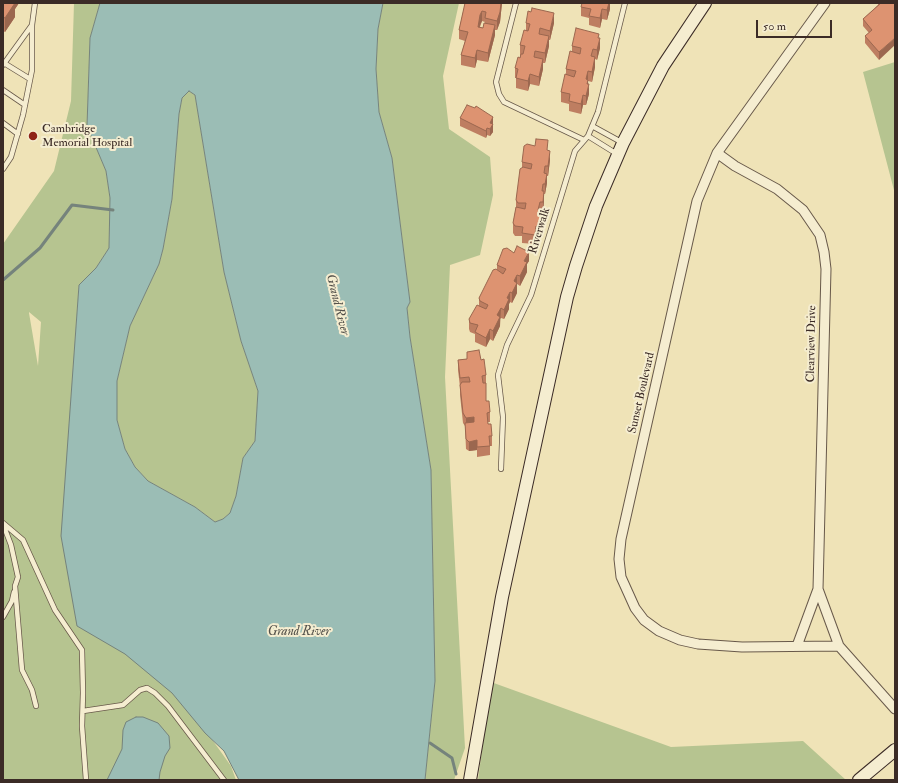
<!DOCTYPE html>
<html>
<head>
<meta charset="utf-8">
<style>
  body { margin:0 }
  #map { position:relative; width:898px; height:783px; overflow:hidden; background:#efe3b7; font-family:"IM FELL Double Pica",serif }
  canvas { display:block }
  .frame { position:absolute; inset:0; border:4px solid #3b2b26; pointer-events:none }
  .scale { position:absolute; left:756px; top:20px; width:76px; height:18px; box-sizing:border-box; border:2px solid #3b2b26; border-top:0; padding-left:5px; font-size:12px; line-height:14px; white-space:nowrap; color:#3b2b26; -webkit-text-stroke:3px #f5edd0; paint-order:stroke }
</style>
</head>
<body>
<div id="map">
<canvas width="898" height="783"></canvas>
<div class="frame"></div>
<div class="scale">50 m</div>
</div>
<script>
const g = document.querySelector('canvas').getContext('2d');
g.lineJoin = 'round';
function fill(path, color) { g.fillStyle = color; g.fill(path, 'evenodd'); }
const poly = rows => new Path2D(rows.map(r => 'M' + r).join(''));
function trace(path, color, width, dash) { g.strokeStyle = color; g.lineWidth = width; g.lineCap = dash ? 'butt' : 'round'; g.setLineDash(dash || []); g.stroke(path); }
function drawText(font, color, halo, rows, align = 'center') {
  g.font = font + ' "IM FELL Double Pica",serif'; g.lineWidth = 4; g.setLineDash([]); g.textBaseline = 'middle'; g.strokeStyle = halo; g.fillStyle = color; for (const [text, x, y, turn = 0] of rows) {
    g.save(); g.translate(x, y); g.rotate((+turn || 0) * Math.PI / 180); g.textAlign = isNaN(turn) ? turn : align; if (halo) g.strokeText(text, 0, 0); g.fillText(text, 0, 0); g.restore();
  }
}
fill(poly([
  [74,3,100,3,90,38,87,126,106,171,110,198,109,248,96,268,79,285,62,541,168,678,231,766,236,780,3,780,3,244,54,171,71,101],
  [29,312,41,322,38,366,29,313],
  [383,3,459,3,443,76,449,129,490,157,493,195,480,255,450,265,445,377,465,748,454,780,425,780,435,681,431,470,410,337,407,308,410,302,392,158,379,112,376,69,378,29],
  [895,62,895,194,863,72],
  [189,91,195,95,224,272,241,341,258,391,255,441,243,458,236,496,230,513,223,519,215,522,195,507,148,481,135,467,125,449,117,420,117,381,130,326,159,264,163,249,172,199,179,114,182,98],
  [491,682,671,747,803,741,846,780,478,780]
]), '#b6c490');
const water = poly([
  [100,3,383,3,378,29,376,69,379,112,392,158,410,302,407,308,410,337,431,470,435,681,425,780,239,780,224,751,205,733,172,693,125,654,77,626,61,536,79,285,96,268,109,248,110,198,106,171,87,126,90,38,100,3],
  [189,91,195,95,224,272,241,341,258,391,255,441,243,458,236,496,230,513,223,519,215,522,195,507,148,481,135,467,125,449,117,420,117,381,130,326,159,264,163,249,172,199,179,114,182,98,189,91],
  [136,717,143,717,158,723,169,736,170,748,165,756,160,772,159,780,107,780,122,749,123,730,126,722,136,717]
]);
fill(water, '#9bbdb5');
trace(water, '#75837c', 1);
trace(poly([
  [3,280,40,248,72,205,113,210],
  [430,743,452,758,456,774]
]), '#75837c', 3);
const lane = poly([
  [516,3,496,82,499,94,504,102,584,140],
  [4,63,30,79],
  [3,65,32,25],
  [3,90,25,105],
  [3,123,18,134],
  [592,126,623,143],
  [588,136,617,154],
  [3,169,11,157,23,115,32,70,32,25,35,3],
  [501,469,503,417,498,375,507,345,531,295,575,151,588,136,598,112,625,3],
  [3,523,23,540,55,610,82,650,83,693,82,726,86,780],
  [3,524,11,545,18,577,15,586,22,670,32,690,36,706],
  [3,617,12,601,14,592],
  [83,711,123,705,140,690,147,688,155,693,168,706,224,780]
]);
const street = poly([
  [825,3,717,153,697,201,621,539,619,559,621,577,635,608,644,620,659,631,680,640,698,644,742,647,839,646],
  [717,153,735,166,777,189,803,210,820,235,824,252,826,269,818,589,797,646],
  [818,589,839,646,895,709]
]);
const secondary = poly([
  [470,780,502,597,567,297,576,266,596,206,623,143,663,66,705,3],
  [859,780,895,750]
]);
trace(lane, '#68594a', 6);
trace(street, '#68594a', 11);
trace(secondary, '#3b2b26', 14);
trace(lane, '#f5edd0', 4.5);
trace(street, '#f5edd0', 9);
trace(secondary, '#f5edd0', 12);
fill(poly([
  [3,3,19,3,15,9,15,17,5,32,3,31],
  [465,3,502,3,500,22,497,30,495,30,495,35,488,62,477,60,475,68,461,65,461,55,465,41,459,39,459,30],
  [482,21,485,22,483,28,480,27],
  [610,3,610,9,607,20,602,19,600,28,589,25,589,18,581,16,581,7],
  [878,3,895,3,879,60,865,43,865,36,869,33,863,26,863,19,878,5],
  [526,23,554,23,550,40,549,40,549,46,545,63,543,63,543,69,539,86,530,84,528,91,516,88,516,78,515,78,515,68,520,58,520,45,526,30],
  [599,38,600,48,597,60,595,59,595,67,592,82,588,81,589,94,586,105,583,105,581,114,569,111,569,104,561,102,561,92,566,75,566,69,572,52,572,46],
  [493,117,493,132,490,136,487,135,486,138,460,126,460,118],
  [550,160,548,176,547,176,547,183,545,194,544,194,544,201,543,212,542,212,542,220,539,236,536,236,535,244,522,243,522,236,515,236,513,233,513,223,516,207,516,200,522,168,522,162],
  [529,261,527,264,527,272,520,286,517,284,517,293,512,303,510,302,509,304,509,309,504,319,501,318,500,319,500,326,493,341,490,339,486,347,475,342,475,334,470,332,469,329,469,319,479,306,479,298,497,269,497,265],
  [467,352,481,360,486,375,486,401,490,412,490,422,488,422,488,424,492,436,492,446,490,446,490,455,477,457,477,450,469,451,466,449,465,426,463,423,460,395,460,387,458,370,458,360,467,359]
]), '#be7e61');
fill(poly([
  [11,3,19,3,15,9,15,17,5,32,5,18],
  [501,3,502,3,500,22,497,30,497,21],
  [609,3,610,3,610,9,607,20,607,10],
  [602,9,602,19,600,28,600,18],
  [482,11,482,21,480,25,478,37,478,27,480,15],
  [554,13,554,23,550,40,550,31],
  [495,25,495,35,488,62,488,53],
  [549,36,549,46,545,63,545,53],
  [600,38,600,48,597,60,597,50],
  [895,38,895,45,879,60,879,52],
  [477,50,477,60,475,68,475,58],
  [595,57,595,67,592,82,592,72],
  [543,59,543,69,539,86,539,77],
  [588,71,588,89,586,79],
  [530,74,530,84,528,91,528,81],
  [589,84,589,94,586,105,586,96],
  [583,95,583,105,581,114,581,104],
  [493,117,493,124,490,123],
  [493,124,493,132,490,136,490,129],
  [487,128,487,135,486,138,486,131],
  [550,151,550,160,548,176,548,166],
  [547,174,547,183,545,194,545,184],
  [544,191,544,201,543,212,543,202],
  [542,210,542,220,539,236,539,227],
  [536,226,536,236,535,244,535,235],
  [529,252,529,261,527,264,527,272,520,286,520,276,524,261],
  [517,275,517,293,512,303,512,293,514,281],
  [510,292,510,302,509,304,509,309,504,319,504,310,507,298],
  [501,308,500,326,493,341,493,331,497,315],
  [490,329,490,339,486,347,486,338],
  [474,417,474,426,466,428,466,418],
  [477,440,477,450,469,451,469,442]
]), '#9b674f');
const building = poly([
  [3,3,15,3,5,18,3,17,3,3],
  [465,3,501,3,500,12,497,21,485,18,486,12,482,11,480,15,478,27,483,28,484,23,495,25,488,53,477,50,475,58,461,55,468,32,459,30,465,3],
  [582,3,609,3,607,10,602,9,600,18,589,16,591,9,581,7,582,3],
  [881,3,895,3,895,38,879,52,865,36,872,30,863,19,881,3],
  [532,8,554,13,550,31,540,28,539,34,549,36,545,53,535,51,534,57,543,59,539,77,530,74,528,81,516,78,518,69,515,68,518,57,520,58,521,54,523,54,525,46,520,45,524,30,528,31,530,24,526,23,528,11,531,12,532,8],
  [576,28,599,34,598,38,600,38,597,50,593,49,591,56,595,57,592,72,588,71,586,79,588,80,587,84,589,84,586,96,583,95,581,104,569,101,570,94,561,92,565,74,574,77,576,71,566,69,570,51,580,54,581,48,572,46,576,28],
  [467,105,475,108,476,106,493,117,490,123,493,124,490,129,487,128,486,131,460,118,467,105],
  [536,139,548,140,547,150,550,151,548,166,545,166,544,173,547,174,545,184,543,184,542,191,544,191,543,202,540,202,538,210,542,210,539,227,536,226,535,235,522,233,523,227,515,226,513,223,516,207,525,209,526,203,518,203,516,200,520,169,523,167,531,169,532,164,522,162,524,146,527,144,535,146,536,139],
  [517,246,529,252,524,261,527,262,520,276,517,275,514,281,517,283,512,293,510,292,507,298,509,299,504,310,501,308,497,315,500,317,493,331,490,329,486,338,475,332,478,325,470,323,469,319,477,305,486,309,488,305,480,301,479,298,493,270,496,269,503,274,506,269,497,265,503,249,507,248,514,253,517,246],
  [479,350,481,360,484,359,486,375,482,376,483,383,486,383,486,401,489,401,490,412,487,413,488,424,491,424,492,436,489,436,490,446,477,447,477,440,469,442,466,439,465,423,474,422,474,417,466,418,463,413,460,385,462,382,470,382,469,377,460,378,458,360,467,359,467,352,479,350]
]);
fill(building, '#dd9371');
trace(building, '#9b674f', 1);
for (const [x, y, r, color] of [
  [33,136,5,"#8f2418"]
]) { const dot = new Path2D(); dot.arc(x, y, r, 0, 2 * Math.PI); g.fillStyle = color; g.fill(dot); trace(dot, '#f5edd0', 1.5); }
drawText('12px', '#3b2b26', '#f5edd0', [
  ["Cambridge",42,129],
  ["Memorial Hospital",42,143]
], 'left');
drawText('12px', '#3b2b26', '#f5edd0', [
  ["Riverwalk",540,231,-73],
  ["Clearview Drive",812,344,-89],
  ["Sunset Boulevard",642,393,-77]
]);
drawText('italic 13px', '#53504a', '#f5edd0', [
  ["Grand River",337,305,76],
  ["Grand River",299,632]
]);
</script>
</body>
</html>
